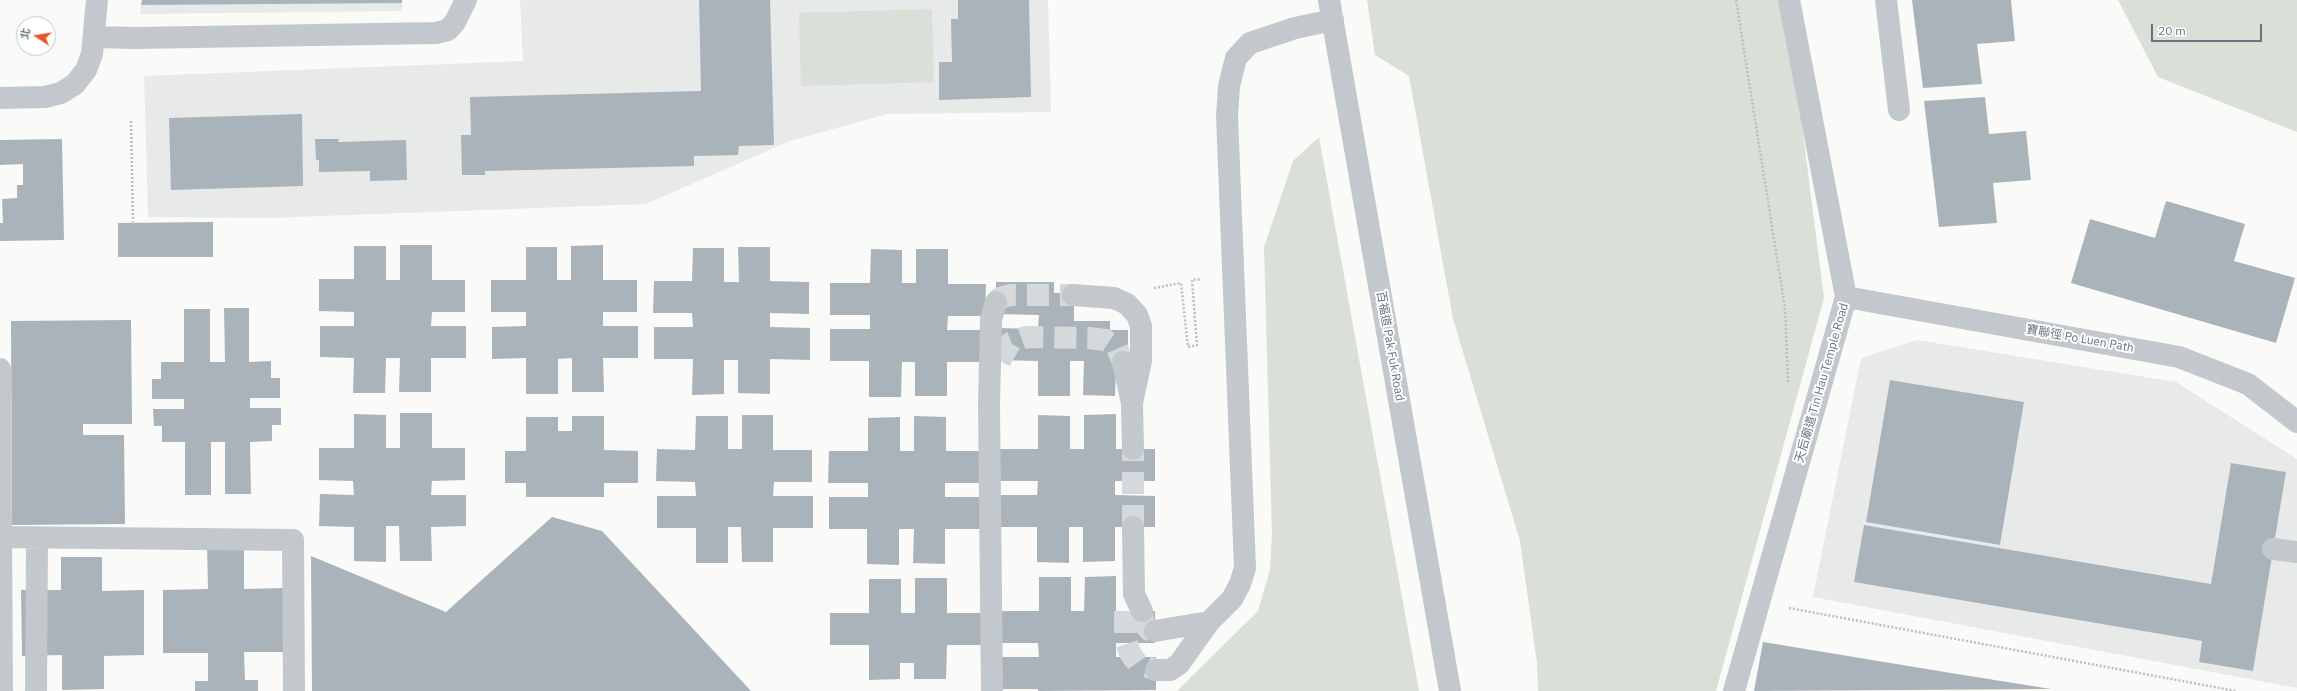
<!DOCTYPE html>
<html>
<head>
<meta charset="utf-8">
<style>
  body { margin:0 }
  #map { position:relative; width:2297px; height:691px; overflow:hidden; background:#fafaf8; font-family:"IBM Plex Sans","Noto Sans TC",sans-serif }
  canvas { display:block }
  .north { position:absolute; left:16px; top:16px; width:40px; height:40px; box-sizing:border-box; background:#fff; border:1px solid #c1c8cd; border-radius:50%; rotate:282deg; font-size:11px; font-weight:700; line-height:16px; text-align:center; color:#657683 }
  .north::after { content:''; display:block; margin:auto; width:14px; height:18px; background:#e4572e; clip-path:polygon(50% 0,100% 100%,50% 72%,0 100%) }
  .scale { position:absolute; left:2151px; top:24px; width:111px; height:18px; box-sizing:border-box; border:2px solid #657683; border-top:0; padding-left:5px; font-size:12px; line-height:14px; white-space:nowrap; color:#657683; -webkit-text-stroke:3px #fff; paint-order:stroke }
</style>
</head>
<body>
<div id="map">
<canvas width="2297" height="691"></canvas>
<div class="north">北</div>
<div class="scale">20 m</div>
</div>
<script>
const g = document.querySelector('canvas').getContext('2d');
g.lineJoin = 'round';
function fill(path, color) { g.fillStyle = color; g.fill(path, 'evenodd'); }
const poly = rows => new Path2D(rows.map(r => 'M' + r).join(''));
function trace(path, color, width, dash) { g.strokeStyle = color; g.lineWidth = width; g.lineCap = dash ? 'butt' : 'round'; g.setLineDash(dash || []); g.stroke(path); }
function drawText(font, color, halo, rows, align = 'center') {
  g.font = font + ' "IBM Plex Sans","Noto Sans TC",sans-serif'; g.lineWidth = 4; g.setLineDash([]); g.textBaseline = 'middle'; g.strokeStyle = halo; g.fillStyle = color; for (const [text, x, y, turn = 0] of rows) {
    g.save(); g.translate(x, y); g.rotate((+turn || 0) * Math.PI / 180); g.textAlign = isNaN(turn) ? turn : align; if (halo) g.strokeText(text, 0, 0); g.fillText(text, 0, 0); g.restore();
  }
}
fill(poly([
  [142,0,402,0,402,11,140,14],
  [520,0,1048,0,1051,112,887,114,790,141,646,204,269,218,148,217,144,76,523,61],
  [1917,340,2176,382,2297,459,2297,688,1813,597,1861,358],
  [1890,380,2024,402,2000,545,1866,522],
  [2231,463,2286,472,2253,670,2199,662,2202,641,1855,582,1864,525,2211,584]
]), '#e8e9e9');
fill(poly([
  [1367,0,1786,0,1824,298,1716,691,1538,691,1537,663,1520,541,1453,319,1409,76,1375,55],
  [2118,0,2297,0,2297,132,2158,77],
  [932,9,934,82,801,86,799,13],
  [1319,137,1419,691,1177,691,1258,611,1270,570,1272,534,1264,247,1293,161]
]), '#dadfd7');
fill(poly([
  [142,0,402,0,402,3,141,5],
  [699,0,770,0,774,145,739,146,738,155,694,156,694,166,485,171,485,175,462,175,461,135,471,135,470,97,701,91],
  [958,0,1029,0,1031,97,939,100,939,62,952,62,951,19,958,19],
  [1912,0,2011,0,2015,41,1977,44,1982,84,1923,88],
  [1985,97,1989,134,2026,131,2031,180,1993,183,1997,223,1939,227,1924,101],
  [302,114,303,186,171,190,169,118],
  [62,139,64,240,0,241,0,223,3,223,2,199,17,198,17,185,23,185,23,164,0,165,0,140],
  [315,139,339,139,338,142,406,140,407,180,370,181,370,171,319,172,319,160,316,160],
  [2166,201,2245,224,2234,261,2295,278,2276,343,2071,283,2090,219,2155,238],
  [213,222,213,257,118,257,118,223],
  [400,245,432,245,432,280,465,280,465,312,432,312,431,326,466,326,466,358,431,358,431,392,399,392,400,358,386,358,385,393,353,393,354,358,320,357,320,326,354,326,354,312,319,311,319,279,354,279,354,246,386,246,386,280,400,280],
  [603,245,603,280,637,280,637,312,603,312,603,326,638,326,638,358,603,358,604,392,572,392,572,358,558,359,558,394,526,394,526,358,492,359,492,327,526,326,526,312,491,312,491,280,526,280,526,247,557,247,557,280,571,280,571,246],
  [738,247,770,247,770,281,809,282,809,314,770,313,770,327,810,328,810,360,770,359,770,394,738,393,738,360,724,360,724,394,692,395,693,359,654,359,654,327,693,327,692,313,653,313,654,281,692,281,693,248,724,248,724,282,739,282],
  [871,249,902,250,902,283,916,283,916,249,948,249,948,284,986,284,985,316,948,316,947,330,987,330,986,362,947,362,947,396,915,396,915,362,902,362,901,397,869,397,869,361,830,361,830,329,870,329,870,315,830,315,830,283,870,283],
  [996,282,1054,282,1054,293,1074,293,1074,321,1110,321,1110,330,1128,330,1128,362,1116,361,1115,396,1083,395,1084,361,1070,361,1070,396,1038,396,1038,361,996,360,996,328,1038,329,1039,315,996,314],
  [224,308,249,308,249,362,271,361,271,378,280,378,280,398,250,398,250,408,281,408,281,425,272,425,272,441,250,442,251,494,225,494,225,442,211,442,211,495,185,495,185,442,162,442,162,426,154,426,153,409,184,409,184,399,152,399,152,379,161,379,161,362,184,362,184,309,210,309,210,362,225,362],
  [131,320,132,424,83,424,83,435,124,435,125,524,12,525,11,321],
  [1890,380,2024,402,2000,545,1866,522],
  [400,413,432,413,432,448,465,448,465,480,432,481,431,495,466,495,466,526,431,527,432,561,400,561,399,526,386,526,386,562,354,561,354,527,319,526,320,494,354,495,353,481,319,480,319,448,354,448,354,414,386,415,386,448,400,448],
  [1116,414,1116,449,1155,449,1155,481,1115,481,1115,495,1155,496,1155,527,1115,527,1115,561,1083,562,1083,527,1069,527,1069,563,1037,562,1037,527,995,527,995,495,1037,495,1038,481,995,481,995,449,1038,449,1038,415,1070,416,1070,449,1084,449,1084,415],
  [742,415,773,415,773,450,812,450,812,482,774,482,773,496,813,496,813,528,773,528,773,562,742,562,741,527,728,527,728,563,696,563,696,528,657,528,657,496,696,496,695,482,656,481,657,449,695,450,696,416,728,416,728,449,742,449],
  [572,416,604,416,604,450,638,451,638,483,604,483,604,497,526,497,526,483,505,483,505,451,526,451,526,417,558,417,558,431,572,431],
  [914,416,946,417,946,451,985,451,985,483,945,483,945,497,985,497,986,529,945,529,945,564,913,563,914,529,899,529,899,565,867,564,867,529,829,529,829,497,868,497,868,483,828,483,829,451,868,451,868,418,900,417,900,451,914,451],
  [2231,463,2286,472,2253,671,2199,662,2202,641,1854,582,1864,525,2211,584],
  [552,517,602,531,751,691,312,691,311,556,446,612],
  [207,543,244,543,244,589,284,588,284,652,244,652,245,680,258,680,258,691,195,691,195,681,208,681,208,653,163,653,163,590,208,589],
  [61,557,102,557,102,591,144,590,144,655,104,656,104,689,62,690,62,655,22,656,21,590,61,590],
  [1116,576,1116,611,1155,611,1155,643,1116,643,1116,657,1156,657,1156,690,1038,691,1038,689,996,689,997,657,1039,657,1038,643,996,643,996,611,1039,611,1039,577,1071,577,1071,611,1084,611,1085,577],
  [915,578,947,578,947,613,986,613,985,645,947,645,946,679,914,679,914,663,900,663,900,679,869,680,869,645,830,645,830,613,869,613,869,579,901,579,901,613,915,613],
  [1763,642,1957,674,2051,689,1754,691]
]), '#aab3b9');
trace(poly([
  [996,302,1000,298,1010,295,1073,295],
  [1000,361,1010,343,1026,337,1089,338,1105,340,1117,348,1123,362],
  [1133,527,1133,449],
  [1125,611,1125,638,1130,653,1137,663,1156,670],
  [1142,611,1143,623,1149,630,1155,631]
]), '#d5d9db', 22, [22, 11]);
trace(poly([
  [1736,0,1780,277,1785,308,1788,384],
  [131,121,133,222],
  [1154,288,1181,283,1188,347,1197,345,1192,280,1202,279],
  [1789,608,2236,691]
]), '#bbbfc2', 2.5, [2, 2]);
trace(poly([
  [1329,0,1450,691],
  [1886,0,1899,110],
  [1295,28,1333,20],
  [94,37,135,38,436,33,448,30,455,22,466,0],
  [0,98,45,97,61,93,75,84,86,70,92,54,97,0],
  [1073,295,1114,298,1127,304,1137,315,1141,326,1141,361,1132,403],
  [1846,297,2179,357,2248,384,2297,422],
  [1123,362,1132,403,1133,449],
  [0,369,2,691],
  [1133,527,1134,594,1142,611],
  [1,537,293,540,294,691],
  [2273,549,2297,552],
  [1155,631,1209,622],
  [1156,670,1170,670,1179,664,1209,622],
  [36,691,37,538],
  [992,691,989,404,991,320,996,302],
  [1734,691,1846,297,1789,0]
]), '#c3c8cc', 22);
trace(poly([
  [1209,622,1232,599,1240,584,1245,568,1227,116,1229,86,1236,58,1250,43,1295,28]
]), '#c3c8cc', 22);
drawText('12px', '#657683', '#fff', [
  ["寶聯徑 Po Luen Path",2080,339,10],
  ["百福道 Pak Fuk Road",1390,346,80],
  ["天后廟道 Tin Hau Temple Road",1822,383,-74]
]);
</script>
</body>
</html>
